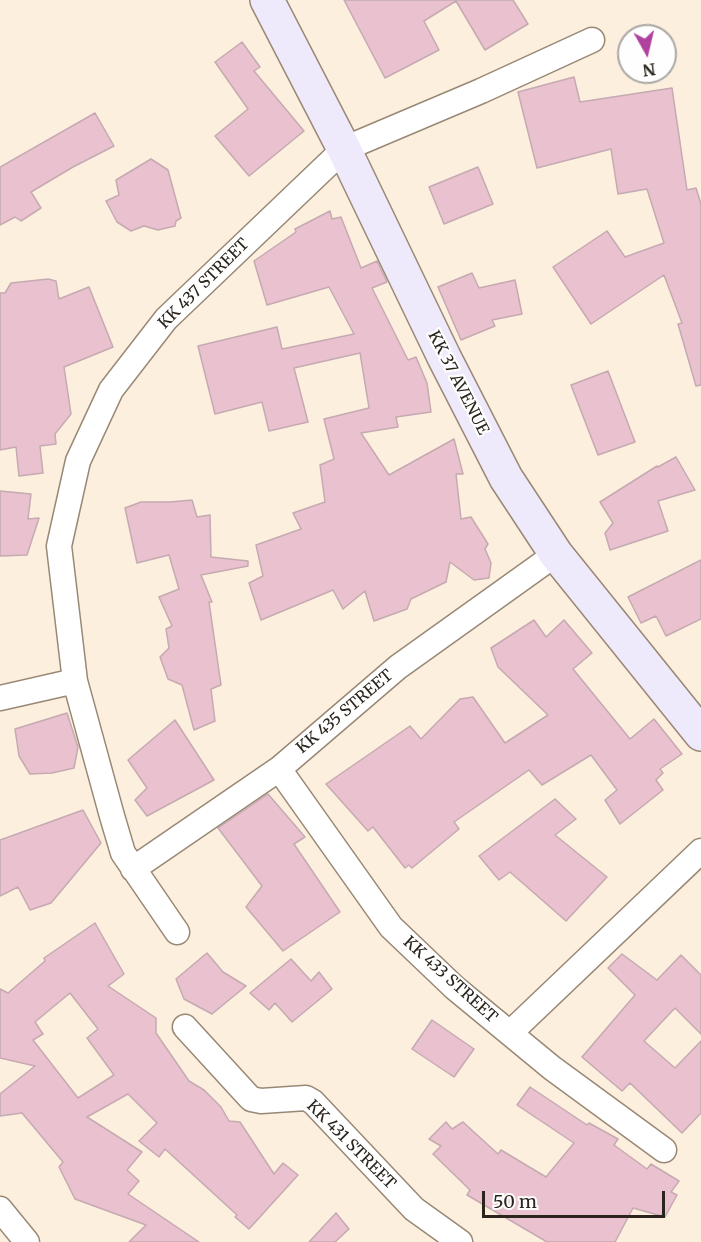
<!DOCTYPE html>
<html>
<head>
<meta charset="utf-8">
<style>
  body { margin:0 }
  #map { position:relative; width:701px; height:1242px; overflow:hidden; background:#fdefde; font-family:Merriweather,serif }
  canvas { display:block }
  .north { position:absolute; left:617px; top:24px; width:60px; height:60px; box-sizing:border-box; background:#fefefe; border:2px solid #aaa7a4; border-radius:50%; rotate:172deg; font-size:16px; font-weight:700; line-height:24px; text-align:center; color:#2b251d }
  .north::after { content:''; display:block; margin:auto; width:21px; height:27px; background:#b1419e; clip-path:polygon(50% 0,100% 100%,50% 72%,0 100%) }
  .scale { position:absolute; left:482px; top:1191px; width:183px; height:27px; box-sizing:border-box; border:3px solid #2b251d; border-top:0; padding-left:8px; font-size:18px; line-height:21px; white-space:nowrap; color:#2b251d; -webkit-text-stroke:4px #fefefe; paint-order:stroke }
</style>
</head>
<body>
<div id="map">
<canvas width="701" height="1242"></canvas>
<div class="north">N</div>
<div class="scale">50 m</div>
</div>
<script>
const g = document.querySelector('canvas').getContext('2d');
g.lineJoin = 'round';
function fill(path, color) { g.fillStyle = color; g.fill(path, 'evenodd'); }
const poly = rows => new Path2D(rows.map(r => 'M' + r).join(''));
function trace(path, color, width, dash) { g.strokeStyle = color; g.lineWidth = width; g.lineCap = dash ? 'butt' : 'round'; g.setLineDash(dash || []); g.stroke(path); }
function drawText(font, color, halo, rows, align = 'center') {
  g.font = font + ' Merriweather,serif'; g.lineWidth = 4.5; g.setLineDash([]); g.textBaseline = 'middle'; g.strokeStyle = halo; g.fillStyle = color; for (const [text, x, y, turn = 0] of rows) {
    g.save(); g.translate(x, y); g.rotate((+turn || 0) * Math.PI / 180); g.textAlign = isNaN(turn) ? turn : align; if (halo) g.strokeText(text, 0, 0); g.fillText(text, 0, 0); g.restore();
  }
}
const building = poly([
  [344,0,513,0,528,24,485,50,456,1,424,21,439,50,385,78,344,0],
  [242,42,260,67,254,71,304,131,249,176,215,136,248,109,215,62,242,42],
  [574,77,580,102,672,88,687,190,696,188,701,204,701,385,696,386,678,324,682,323,664,275,591,324,553,267,607,231,625,257,664,243,647,189,618,194,611,149,537,168,518,92,574,77],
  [95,113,114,146,73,167,31,192,41,208,21,221,15,217,0,225,0,167,95,113],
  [151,159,168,170,181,218,176,221,175,226,158,230,144,226,131,231,117,222,106,201,119,195,116,180,151,159],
  [478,167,493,204,444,224,429,187,478,167],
  [330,211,332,219,341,217,361,268,377,261,387,282,372,288,408,360,416,357,427,383,431,412,396,417,398,427,361,433,389,475,454,439,463,474,456,474,461,519,471,517,488,544,485,549,491,563,489,578,474,580,450,562,446,582,411,599,407,609,374,621,365,591,343,609,333,590,261,620,249,583,263,576,256,545,301,529,293,513,325,502,320,465,334,459,324,419,369,408,360,353,294,368,308,422,269,431,262,402,215,414,198,346,277,327,282,349,354,334,329,287,267,305,254,261,296,232,295,229,330,211],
  [472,273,479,288,515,280,522,314,492,320,495,326,461,340,438,287,472,273],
  [48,279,56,281,59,299,89,287,113,347,64,367,71,414,55,434,56,444,40,446,43,473,19,476,16,447,0,450,0,293,5,293,11,283,48,279],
  [608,371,635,442,598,455,571,385,608,371],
  [676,457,695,490,658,501,668,531,610,550,605,533,613,523,600,502,657,466,658,467,676,457],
  [0,491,31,494,28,519,39,518,27,555,0,556,0,491],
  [192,500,197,517,210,515,211,557,248,561,248,566,201,575,212,602,209,602,221,685,211,689,215,721,194,730,182,685,168,679,160,657,169,648,166,629,172,626,159,597,179,589,169,555,137,563,125,508,141,502,170,502,192,500],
  [701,560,701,619,666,636,656,616,641,623,628,597,701,560],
  [534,620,546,637,564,620,592,653,573,669,630,739,654,719,682,754,660,769,663,773,656,780,663,790,620,824,605,800,617,790,591,755,542,785,529,770,454,822,459,829,412,868,409,865,405,868,373,827,368,831,326,784,410,726,421,739,460,699,473,697,505,743,548,715,498,667,491,648,534,620],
  [67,713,78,747,74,768,52,773,30,774,19,756,15,729,67,713],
  [175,720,214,780,147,816,135,800,147,788,128,760,175,720],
  [268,794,305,837,294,844,340,912,283,951,246,907,262,886,218,828,268,794],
  [555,799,576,819,555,835,607,877,566,921,510,872,499,880,479,856,555,799],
  [83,810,101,843,51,903,30,910,18,887,0,896,0,840,83,810],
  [95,923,124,974,108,986,156,1018,156,1033,189,1081,204,1090,221,1107,229,1121,240,1122,274,1174,283,1163,298,1175,249,1229,235,1217,237,1215,165,1149,159,1157,139,1141,157,1123,128,1094,87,1117,142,1152,127,1170,139,1181,128,1194,199,1242,129,1242,146,1225,75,1199,59,1167,63,1162,22,1113,0,1116,0,1094,35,1066,0,1058,0,989,8,993,45,961,44,958,95,923],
  [70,993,98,1029,87,1038,114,1075,78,1098,33,1040,43,1034,35,1022,70,993],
  [207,953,223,972,246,986,212,1014,184,999,176,979,207,953],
  [622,954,657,980,681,955,701,975,701,1034,675,1008,644,1041,675,1068,701,1041,701,1113,682,1133,630,1083,622,1091,582,1057,635,995,608,968,622,954],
  [291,959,311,981,319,972,332,989,292,1022,275,1003,269,1010,250,993,291,959],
  [432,1020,474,1049,454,1077,412,1049,432,1020],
  [530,1087,587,1125,589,1123,618,1139,614,1145,647,1169,651,1164,679,1181,671,1192,677,1195,665,1217,633,1208,615,1242,547,1242,467,1195,470,1190,433,1154,441,1146,429,1139,446,1122,452,1129,463,1122,498,1154,501,1150,546,1177,574,1143,517,1105,530,1087],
  [336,1213,349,1229,335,1242,309,1242,336,1213]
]);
fill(building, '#eac1ce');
trace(building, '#c5aab2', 1.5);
const minor = poly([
  [75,681,112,816,123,853,177,932],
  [0,698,75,681,59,546,78,461,111,390,166,319,344,149,481,91,592,40],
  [279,769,391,927,455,988,552,1068,664,1150],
  [133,869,279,769,398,667,556,554],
  [185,1027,251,1099,261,1101,306,1098,313,1102,414,1209,460,1242],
  [510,1033,701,851],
  [0,1209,27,1242]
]);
const secondary = poly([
  [267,0,344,149,444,357,506,478,556,554,701,734]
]);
trace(minor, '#988875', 27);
trace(secondary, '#988875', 36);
trace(minor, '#fff', 24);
trace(secondary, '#efe9fc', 33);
drawText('16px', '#2b251d', '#fefefe', [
  ["KK 437 STREET",204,284,-45],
  ["KK 37 AVENUE",458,383,63],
  ["KK 435 STREET",345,712,-40],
  ["KK 433 STREET",450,980,42],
  ["KK 431 STREET",351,1145,45]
]);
</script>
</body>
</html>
